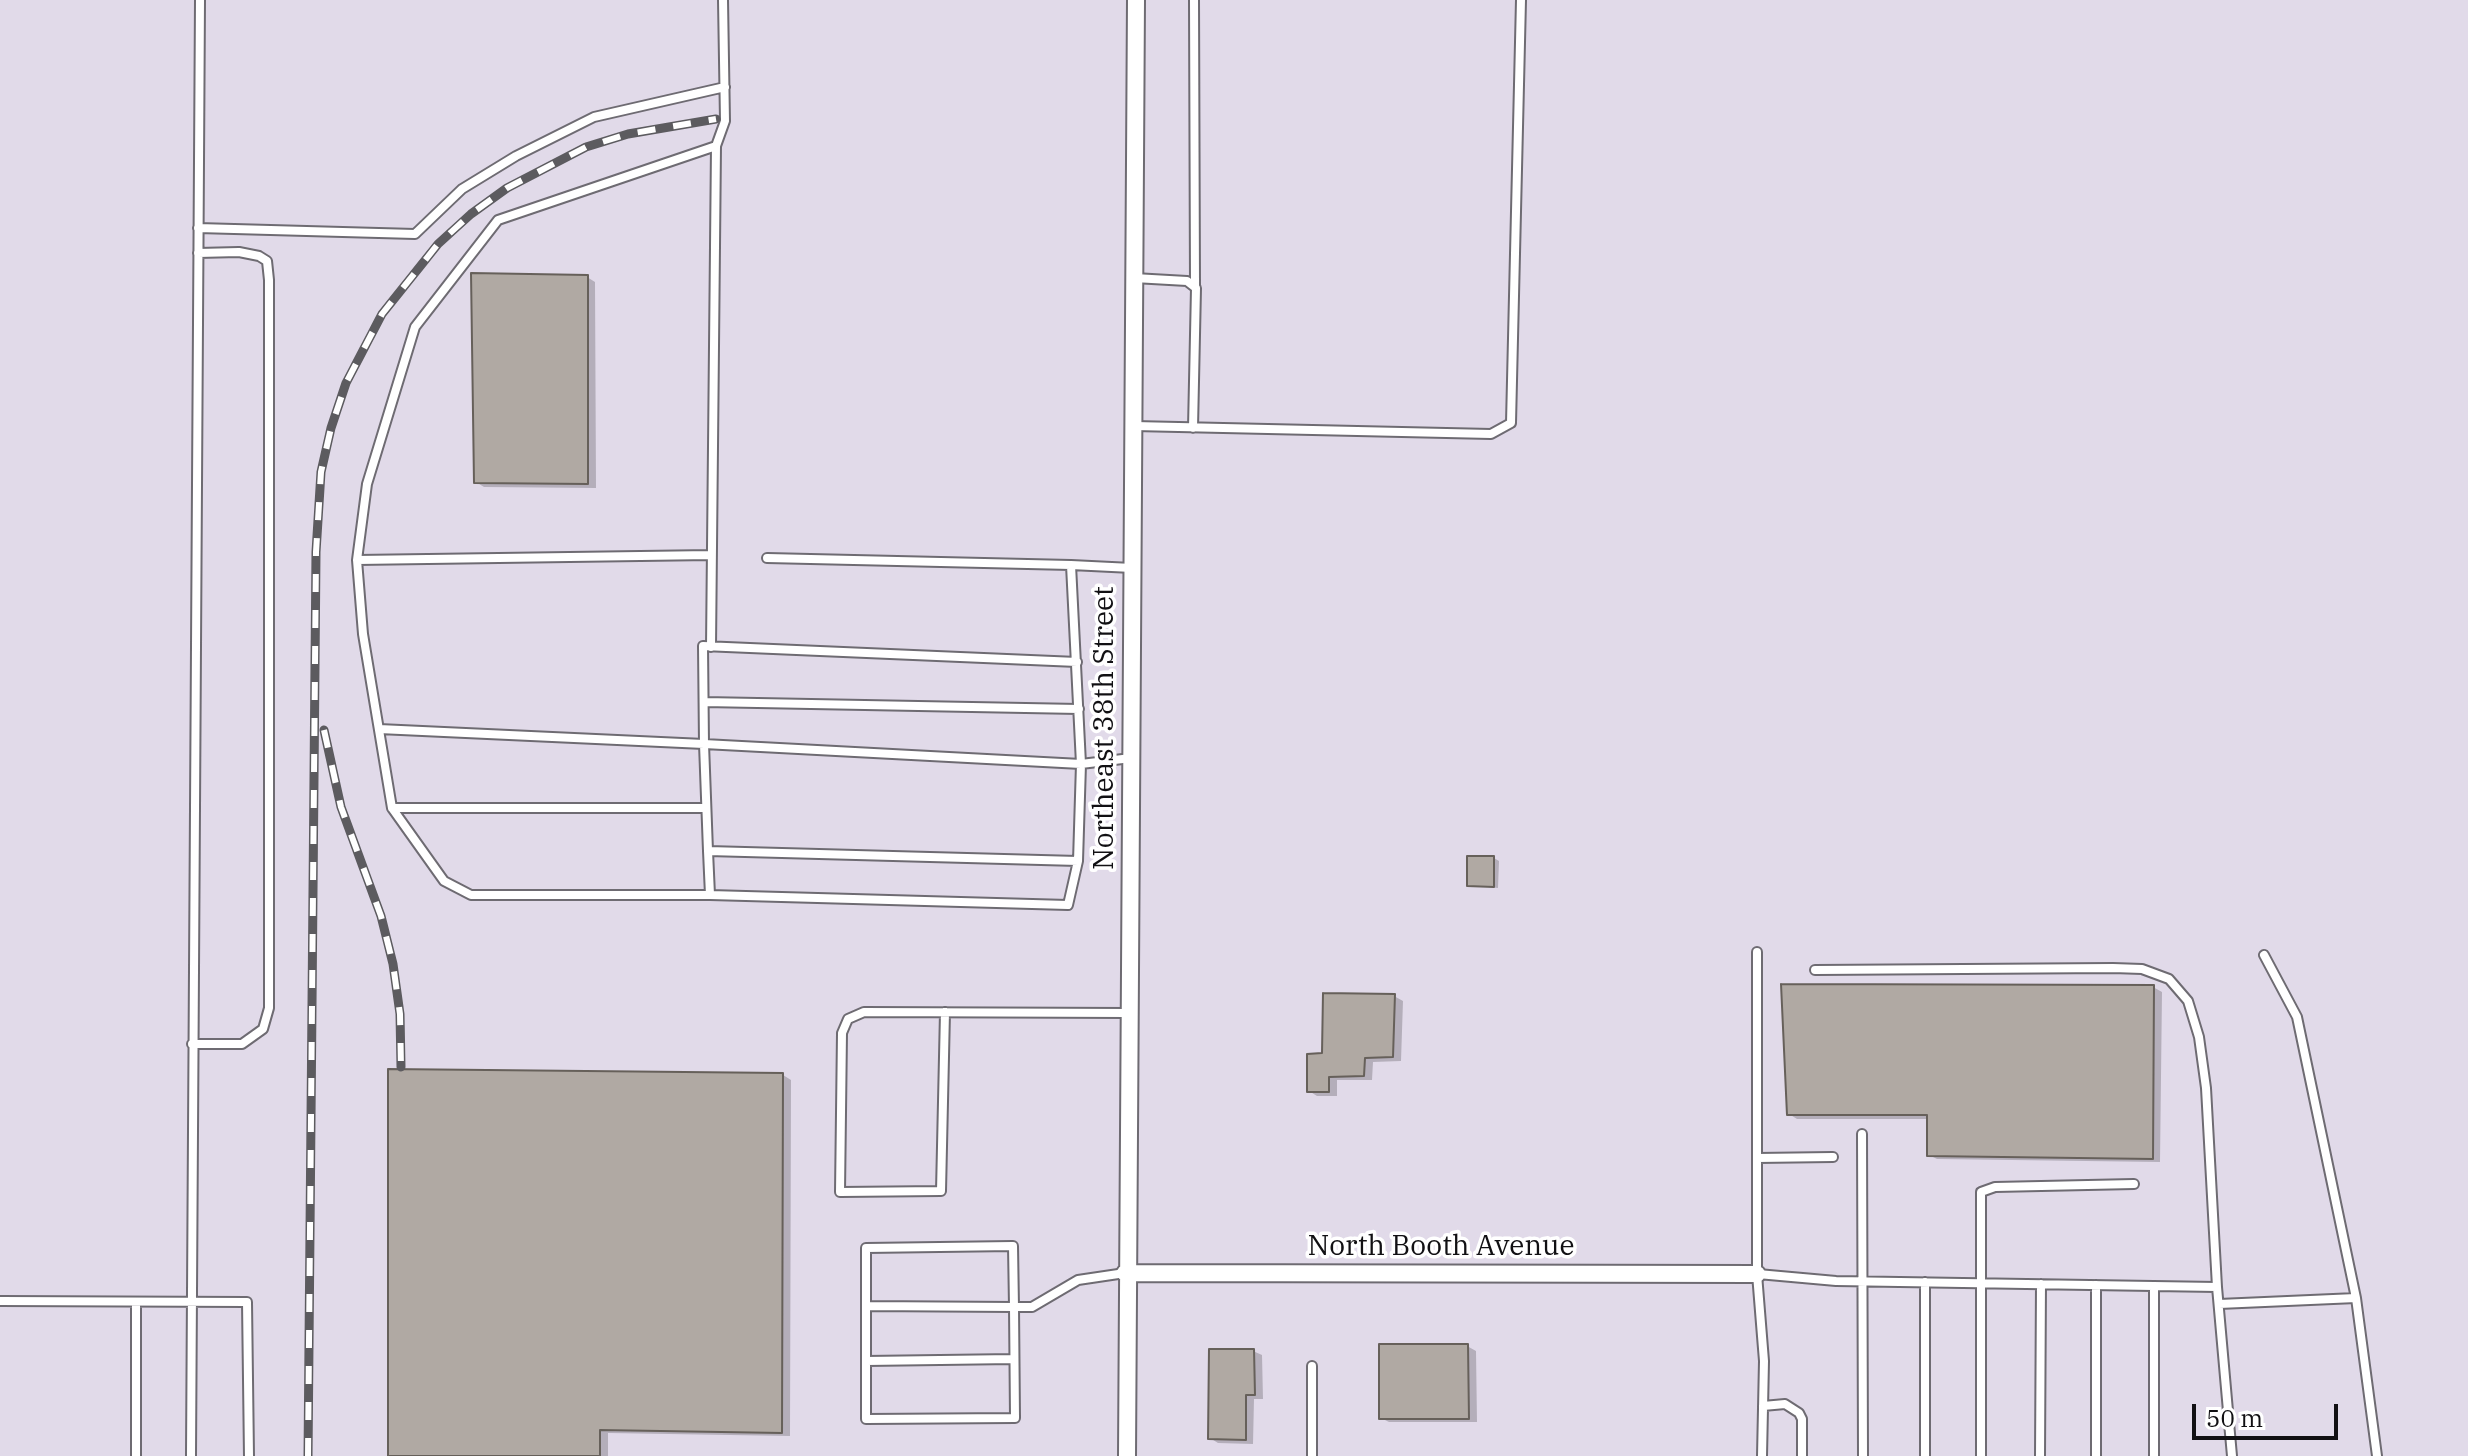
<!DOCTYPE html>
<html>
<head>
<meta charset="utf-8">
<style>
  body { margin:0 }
  #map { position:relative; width:2468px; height:1456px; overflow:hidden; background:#eae7ef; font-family:"IBM Plex Serif",serif }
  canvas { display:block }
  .scale { position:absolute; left:2192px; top:1404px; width:146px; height:36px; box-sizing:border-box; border:4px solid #111013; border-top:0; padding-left:10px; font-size:24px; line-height:28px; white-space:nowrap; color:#111013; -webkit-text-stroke:6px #fff; paint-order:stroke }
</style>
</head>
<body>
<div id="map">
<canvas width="2468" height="1456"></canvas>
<div class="scale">50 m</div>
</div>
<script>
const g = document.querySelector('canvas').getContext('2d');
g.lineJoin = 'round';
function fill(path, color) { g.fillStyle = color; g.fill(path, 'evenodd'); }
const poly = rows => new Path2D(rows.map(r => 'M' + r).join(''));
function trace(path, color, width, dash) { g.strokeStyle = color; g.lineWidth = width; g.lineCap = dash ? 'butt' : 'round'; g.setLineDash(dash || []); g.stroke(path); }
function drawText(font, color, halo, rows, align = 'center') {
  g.font = font + ' "IBM Plex Serif",serif'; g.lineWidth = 7; g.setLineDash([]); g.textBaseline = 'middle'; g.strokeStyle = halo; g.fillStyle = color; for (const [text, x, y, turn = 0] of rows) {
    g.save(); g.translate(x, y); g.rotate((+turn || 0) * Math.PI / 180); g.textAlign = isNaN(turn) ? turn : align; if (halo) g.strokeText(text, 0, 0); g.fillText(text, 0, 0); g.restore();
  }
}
fill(poly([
  [0,0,2468,0,2468,1456,0,1456]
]), '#e1dae9');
fill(poly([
  [587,277,595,282,596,488,484,487,476,482],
  [1494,858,1499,861,1498,888,1469,885],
  [2153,987,2162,992,2160,1162,1937,1159,1929,1155,1929,1119,1797,1119,1789,1114],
  [1394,996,1403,1001,1401,1061,1373,1062,1372,1080,1337,1080,1337,1096,1317,1096,1309,1091,1324,1055],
  [783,1075,791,1080,790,1436,608,1433,608,1456,390,1456],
  [1467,1346,1476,1351,1477,1422,1389,1422,1381,1418],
  [1253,1351,1262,1355,1263,1399,1254,1399,1253,1444,1218,1443,1210,1438]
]), '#0003');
const building = poly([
  [471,273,588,275,588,484,474,483,471,273],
  [1467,856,1494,856,1494,887,1467,886,1467,856],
  [1781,984,2154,985,2153,1159,1927,1156,1927,1115,1787,1115,1781,984],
  [1323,993,1395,994,1393,1057,1365,1058,1364,1076,1329,1077,1329,1092,1307,1092,1307,1054,1322,1053,1323,993],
  [388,1069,783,1073,782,1433,600,1430,600,1456,388,1456,388,1069],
  [1379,1344,1468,1344,1469,1419,1379,1419,1379,1344],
  [1209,1349,1254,1349,1255,1395,1246,1395,1246,1440,1208,1439,1209,1349]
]);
fill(building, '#b0a9a3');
trace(building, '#66605a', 2);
const service = poly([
  [1194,0,1195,286],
  [198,228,415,234,462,189,516,156,594,117,725,87],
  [1134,278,1187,281,1196,288,1193,428],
  [1134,426,1491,434,1511,423,1521,0],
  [767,558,1071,565],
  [357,560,367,484,415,327,498,220,716,146],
  [711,647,716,146,725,121,723,0],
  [704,702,1079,709],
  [379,729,704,744,1081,764,1078,861,708,851,704,744,703,646,1077,662],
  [1131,758,1081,764,1071,565,1132,568],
  [392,808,706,808],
  [708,851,710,895,1068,905,1078,861],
  [710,895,471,895,444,881,392,808,363,634,357,560,711,555],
  [1757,952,1757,1274,1764,1361,1762,1456],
  [2264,955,2297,1017,2356,1298],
  [1815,970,2113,968,2142,969,2169,979,2188,1001,2199,1037,2206,1088,2217,1287],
  [945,1012,941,1191,840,1192,842,1033,848,1019,864,1012,1128,1013],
  [192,1044,242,1044,263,1029,269,1008,269,280,267,261,259,256,239,252,198,253],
  [1862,1134,1863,1456],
  [1757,1158,1833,1157],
  [1758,1274,1836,1281,2217,1287,2232,1456],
  [1925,1282,1925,1456],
  [2154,1286,2154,1456],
  [0,1301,247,1302,249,1456],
  [2219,1304,2356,1298,2377,1456],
  [866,1306,866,1248,1013,1246,1014,1307,1015,1418,866,1419,866,1306,1014,1307,1032,1307,1078,1280,1125,1273],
  [866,1361,1014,1359],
  [1763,1406,1785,1404,1799,1413,1802,1419,1802,1456],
  [136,1456,136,1302],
  [191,1456,200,0],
  [1312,1456,1312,1366],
  [1981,1456,1981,1192,1995,1187,2134,1184],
  [2040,1456,2041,1284],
  [2096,1456,2096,1285]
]);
const minor = poly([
  [1125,1273,1757,1274],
  [1127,1456,1136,0]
]);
trace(service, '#6e6b72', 12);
trace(minor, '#6e6b72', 20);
trace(service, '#fff', 8);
trace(minor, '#fff', 16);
const rail = poly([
  [324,730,341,807,381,916,393,964,400,1014,401,1067],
  [308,1456,316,552,321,472,331,428,346,383,382,314,438,244,471,214,507,188,586,147,628,134,716,119]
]);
trace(rail, '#5c5b5f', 9);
trace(rail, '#fff', 6, [18]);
drawText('28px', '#111013', '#fff', [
  ["Northeast 38th Street",1105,728,-90],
  ["North Booth Avenue",1441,1247]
]);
</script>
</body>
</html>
